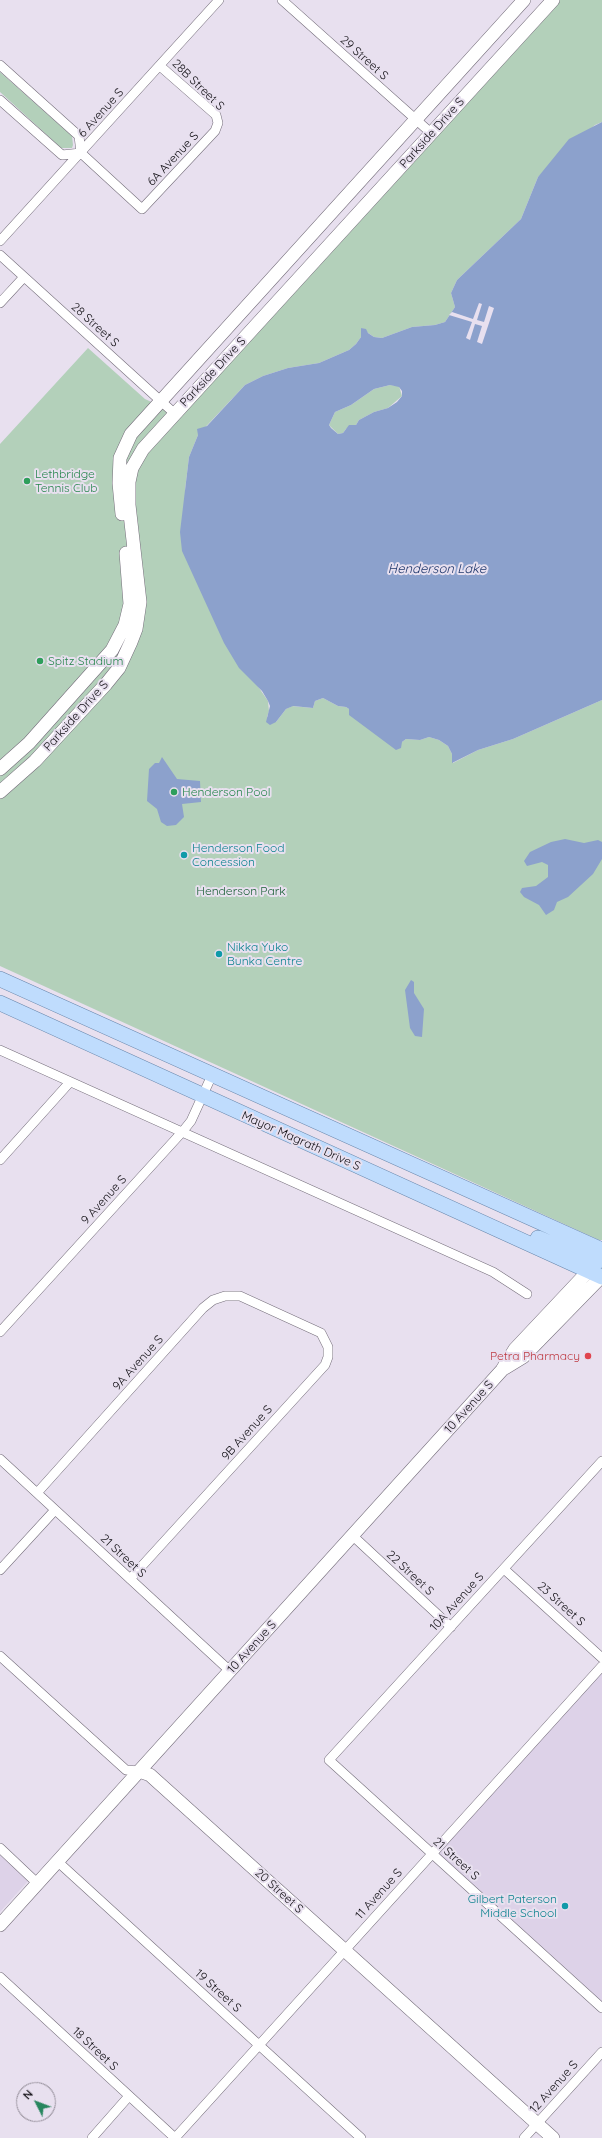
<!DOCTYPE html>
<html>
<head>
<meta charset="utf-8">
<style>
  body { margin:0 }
  #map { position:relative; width:602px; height:2138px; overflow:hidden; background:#e8e0ef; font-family:Quicksand,sans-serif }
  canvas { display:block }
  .north { position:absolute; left:16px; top:2082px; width:40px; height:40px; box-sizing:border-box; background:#e8e0ef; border:1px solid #928c97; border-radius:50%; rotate:312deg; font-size:11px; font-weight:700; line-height:16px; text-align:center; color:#110f14 }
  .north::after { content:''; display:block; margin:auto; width:14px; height:18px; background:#27865e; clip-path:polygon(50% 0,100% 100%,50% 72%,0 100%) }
</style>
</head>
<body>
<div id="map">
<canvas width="602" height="2138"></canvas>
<div class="north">N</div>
</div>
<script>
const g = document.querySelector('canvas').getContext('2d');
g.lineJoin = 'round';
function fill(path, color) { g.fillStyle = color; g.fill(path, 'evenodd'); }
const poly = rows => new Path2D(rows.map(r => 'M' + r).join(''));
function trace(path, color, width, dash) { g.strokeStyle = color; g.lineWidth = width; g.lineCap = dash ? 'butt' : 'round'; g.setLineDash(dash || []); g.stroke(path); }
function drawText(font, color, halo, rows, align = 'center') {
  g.font = font + ' Quicksand,sans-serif'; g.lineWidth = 4; g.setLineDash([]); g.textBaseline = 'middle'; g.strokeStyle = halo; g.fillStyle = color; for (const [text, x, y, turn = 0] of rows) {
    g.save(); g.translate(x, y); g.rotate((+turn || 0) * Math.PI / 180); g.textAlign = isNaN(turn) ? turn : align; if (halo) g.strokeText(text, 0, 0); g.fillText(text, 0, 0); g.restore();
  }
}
fill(poly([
  [602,1666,602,2008,431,1854],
  [0,1855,28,1881,0,1912]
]), '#ddd2e8');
fill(poly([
  [553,0,602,0,602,122,595,125,538,177,521,219,457,280,451,293,455,307,445,322,435,325,412,327,382,338,374,337,361,328,361,337,356,344,349,350,319,363,288,368,263,376,245,385,198,435,189,457,185,490,255,682,268,701,269,711,267,717,276,722,286,709,292,706,313,708,315,701,323,698,338,706,346,707,402,742,406,739,420,740,429,737,439,740,448,746,452,754,453,763,478,750,513,739,602,700,602,1240,599,1240,0,966,0,444,88,348,145,399,175,413],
  [0,72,72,136,73,145,72,148,61,148,0,92],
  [390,385,399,386,402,396,388,408,374,412,359,420,356,425,346,429,343,433,338,434,329,425,335,412,351,405,374,389]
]), '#b3d0ba');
fill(poly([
  [602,122,602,700,513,739,478,750,452,763,452,754,448,746,439,740,429,737,420,740,406,739,402,742,401,748,396,750,349,715,349,709,346,707,338,706,323,698,315,701,313,708,293,706,286,709,276,722,270,725,266,722,270,706,268,701,262,691,239,668,224,643,182,551,180,532,189,457,198,435,197,429,207,426,245,385,263,376,288,368,319,363,349,350,356,344,361,337,361,328,366,329,368,333,374,337,382,338,412,327,435,325,445,322,455,307,451,293,457,280,521,219,538,177,569,139],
  [390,385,399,387,402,391,402,396,397,402,388,408,374,412,359,420,356,425,349,425,343,433,338,434,331,428,329,425,335,412,351,405,374,389],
  [162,757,177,779,200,781,201,802,182,804,184,817,176,825,167,826,161,822,157,809,147,801,149,769,155,763,159,763],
  [565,839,584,843,598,840,602,842,602,859,593,874,568,897,557,902,554,910,546,915,539,905,524,897,520,892,522,888,536,886,548,877,548,865,542,862,527,866,524,861,530,852,551,842],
  [411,980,414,982,414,993,424,1009,422,1037,415,1036,410,1028,405,990]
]), '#8ca1cc');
fill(poly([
  [479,303,482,304,477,320,484,322,489,306,494,308,482,344,477,342,482,326,475,324,470,340,466,338,472,322,449,315,452,312,473,319]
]), '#e8e0ef');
const street = poly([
  [282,0,431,133],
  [0,65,79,136,81,153],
  [0,100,62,155,81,153],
  [81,153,142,209,215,131,218,123,216,115,160,66],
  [0,241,219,0],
  [0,255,174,413],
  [0,303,24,277],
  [0,1050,493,1272,527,1294],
  [0,1160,70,1082],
  [0,1332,183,1131,191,1121,212,1075],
  [0,1459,230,1671],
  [602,1461,329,1760,602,2008],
  [37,1493,203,1308,213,1300,225,1296,240,1296,321,1333,328,1347,328,1357,325,1365,130,1579],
  [353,1536,451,1627],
  [504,1569,602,1658],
  [0,1570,55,1510],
  [0,1656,126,1770,139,1771],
  [0,1848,37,1883],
  [57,1861,361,2138],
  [0,1977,175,2138],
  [92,2138,129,2096],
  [175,2138,602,1666],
  [524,2138,602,2052]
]);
const secondary = poly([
  [122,514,119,483,120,458,131,434,524,0],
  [0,769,29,743,112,650,125,625,130,604,126,553],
  [0,792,35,761,106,684,119,668,131,642,136,629,140,602,129,505,129,482,132,468,143,449,553,0],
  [505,1368,523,1357,602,1276],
  [139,1771,150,1775,553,2138],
  [0,1925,502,1370,515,1349,595,1264]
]);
const primary = poly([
  [0,979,602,1250],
  [0,1003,602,1277],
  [538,1238,584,1257,597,1261,602,1260]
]);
trace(street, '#746d7a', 10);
trace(secondary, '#746d7a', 14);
trace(primary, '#6685aa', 16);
trace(street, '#fff', 9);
trace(secondary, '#fff', 13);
trace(primary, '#bfdcfd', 15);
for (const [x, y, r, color] of [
  [27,481,4,"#2e9e5b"],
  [40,661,4,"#2e9e5b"],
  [174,792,4,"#2e9e5b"],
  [184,855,4,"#0f9aa8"],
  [219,954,4,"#0f9aa8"],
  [588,1356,4,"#e0444e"],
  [565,1906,4,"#0f9aa8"]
]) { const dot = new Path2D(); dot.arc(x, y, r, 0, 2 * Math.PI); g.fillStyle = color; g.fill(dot); trace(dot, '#e8e0ef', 1.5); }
drawText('12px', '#110f14', '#e8e0ef', [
  ["29 Street S",364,58,42],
  ["28B Street S",198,85,44],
  ["6 Avenue S",101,113,-48],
  ["Parkside Drive S",432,133,-48],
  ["6A Avenue S",173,159,-47],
  ["28 Street S",95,325,42],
  ["Parkside Drive S",213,372,-47],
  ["Parkside Drive S",76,716,-48],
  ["Mayor Magrath Drive S",301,1141,24],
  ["9 Avenue S",104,1200,-48],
  ["9A Avenue S",138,1363,-48],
  ["10 Avenue S",469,1407,-48],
  ["9B Avenue S",247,1433,-48],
  ["21 Street S",123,1556,43],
  ["22 Street S",410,1573,43],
  ["10A Avenue S",457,1602,-48],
  ["23 Street S",561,1604,42],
  ["10 Avenue S",252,1647,-48],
  ["21 Street S",456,1859,42],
  ["20 Street S",279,1891,42],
  ["11 Avenue S",379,1894,-48],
  ["19 Street S",218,1991,42],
  ["18 Street S",95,2049,43],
  ["12 Avenue S",554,2087,-48]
]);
drawText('12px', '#27864d', '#e8e0ef', [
  ["Lethbridge",35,474],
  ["Tennis Club",35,488],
  ["Spitz Stadium",48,661],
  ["Henderson Pool",182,792]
], 'left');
drawText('12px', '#0d838f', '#e8e0ef', [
  ["Henderson Food",192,848],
  ["Concession",192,862],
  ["Nikka Yuko",227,947],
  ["Bunka Centre",227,961],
  ["Gilbert Paterson",557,1899,"right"],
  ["Middle School",557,1913,"right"]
], 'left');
drawText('12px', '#1a6036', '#e8e0ef', [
  ["Henderson Park",241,891]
]);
drawText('12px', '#be3a42', '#e8e0ef', [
  ["Petra Pharmacy",580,1356]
], 'right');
drawText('italic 13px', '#1f376c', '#e8e0ef', [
  ["Henderson Lake",437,569]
]);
</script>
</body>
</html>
